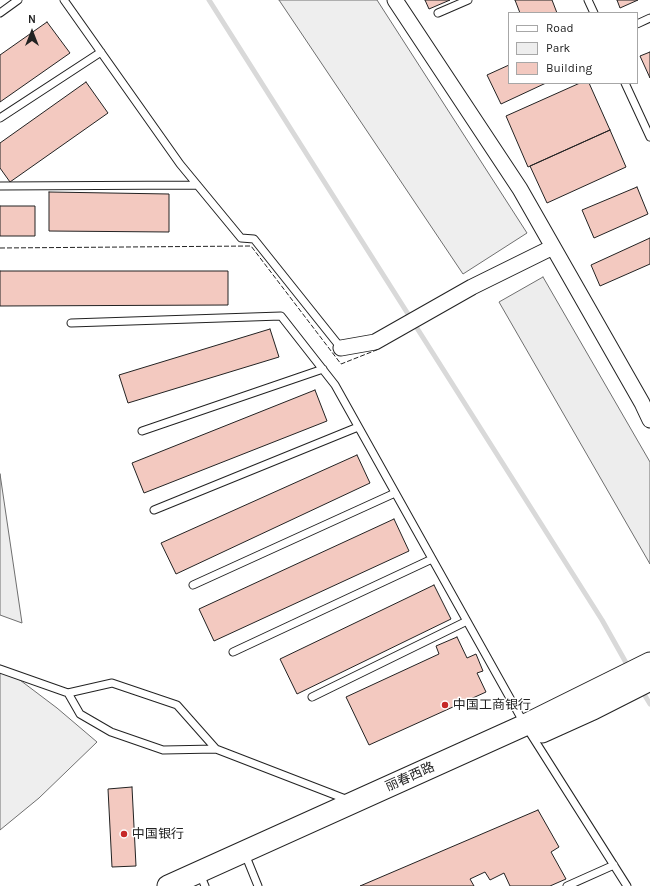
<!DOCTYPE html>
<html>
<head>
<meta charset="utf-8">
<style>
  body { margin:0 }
  #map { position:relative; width:650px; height:886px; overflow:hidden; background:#fff; font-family:Karla,sans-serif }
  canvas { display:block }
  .legend { position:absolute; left:508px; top:12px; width:130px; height:72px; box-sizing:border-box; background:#fff; border:1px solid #a7a7a7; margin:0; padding:5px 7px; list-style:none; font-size:12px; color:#222 }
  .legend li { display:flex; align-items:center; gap:8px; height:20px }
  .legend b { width:20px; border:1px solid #a7a7a7 }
  .north { position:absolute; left:12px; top:12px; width:40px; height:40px; -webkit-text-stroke:3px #fff; paint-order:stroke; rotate:0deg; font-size:11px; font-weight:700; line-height:16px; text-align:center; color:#222 }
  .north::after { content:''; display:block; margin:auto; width:14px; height:18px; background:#222; clip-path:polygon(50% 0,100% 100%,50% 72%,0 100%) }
</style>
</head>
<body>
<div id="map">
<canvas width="650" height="886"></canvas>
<ul class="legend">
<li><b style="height:5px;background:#fff"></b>Road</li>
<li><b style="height:11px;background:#eee"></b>Park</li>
<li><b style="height:11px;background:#f3c9c0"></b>Building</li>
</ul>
<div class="north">N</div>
</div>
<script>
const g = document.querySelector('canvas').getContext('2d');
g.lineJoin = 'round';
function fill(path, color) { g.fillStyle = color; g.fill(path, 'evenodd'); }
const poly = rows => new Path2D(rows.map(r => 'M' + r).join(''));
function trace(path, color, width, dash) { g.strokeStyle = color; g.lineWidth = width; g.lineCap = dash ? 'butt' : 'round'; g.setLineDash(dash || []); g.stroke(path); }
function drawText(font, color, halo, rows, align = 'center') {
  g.font = font + ' Karla,"Noto Sans SC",sans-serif'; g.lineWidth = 3; g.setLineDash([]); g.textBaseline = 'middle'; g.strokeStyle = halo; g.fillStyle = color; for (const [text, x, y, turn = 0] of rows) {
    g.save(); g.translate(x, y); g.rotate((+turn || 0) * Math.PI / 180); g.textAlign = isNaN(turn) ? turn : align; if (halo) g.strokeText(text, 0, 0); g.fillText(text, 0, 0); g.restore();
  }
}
const green = poly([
  [279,0,377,0,527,233,463,274,279,0],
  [0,665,57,708,97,742,39,798,0,830,0,665]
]);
fill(green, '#eee');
trace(green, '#6f6f6f', 1);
const parking = poly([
  [543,277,650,462,650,564,499,302,543,277],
  [0,474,22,623,0,615,0,474]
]);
fill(parking, '#ededed');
trace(parking, '#6f6f6f', 1);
trace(poly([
  [209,0,602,620,629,668],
  [641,689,650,704]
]), '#d9d9d9', 5);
const building = poly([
  [425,0,450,0,429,9,425,0],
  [515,0,552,0,557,13,520,13,515,0],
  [617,0,638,0,620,8,617,0],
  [47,22,70,53,0,102,0,55,47,22],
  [650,52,650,78,640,56,650,52],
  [509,65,509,83,546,83,501,104,487,75,509,65],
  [86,82,108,113,10,182,0,168,0,143,86,82],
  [580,83,589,83,610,130,528,167,506,116,580,83],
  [610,130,626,167,547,203,530,166,610,130],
  [637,187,648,214,594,238,582,210,637,187],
  [49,192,169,194,169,232,49,231,49,192],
  [0,206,35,206,35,236,0,236,0,206],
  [650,238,650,264,600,286,591,265,650,238],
  [0,271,228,271,228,305,0,306,0,271],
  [270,329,279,357,128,403,119,375,270,329],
  [315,390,327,421,144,493,132,463,315,390],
  [357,455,370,483,176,574,161,543,357,455],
  [394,519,409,551,214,641,199,609,394,519],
  [434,585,451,619,297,694,280,659,434,585],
  [457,637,467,658,476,654,483,671,477,673,486,692,369,745,346,697,439,654,436,646,457,637],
  [132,787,136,866,112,867,108,789,132,787],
  [538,810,559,847,551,852,566,879,550,886,510,886,504,873,490,880,485,872,470,879,474,886,360,886,538,810]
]);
fill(building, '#f3c9c0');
trace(building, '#222', 1);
const lane = poly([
  [64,0,180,164,241,238,254,239,341,348],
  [588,0,594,13],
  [0,13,18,0],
  [438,13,468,0],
  [637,24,650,18],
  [625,83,650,137],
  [0,118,101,52],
  [0,186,197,185],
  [71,323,281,316,335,385,525,725,627,886],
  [142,431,323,369],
  [154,510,358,427],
  [193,585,395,493],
  [233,652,432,559],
  [0,669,68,693],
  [312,697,467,621],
  [216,749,177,705,112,683,68,693,80,714,111,732,163,750,216,749,348,800],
  [245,854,258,886],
  [200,874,205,886],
  [567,886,614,865]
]);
const street = poly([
  [395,0,520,189,642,403,650,420],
  [341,348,375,342,472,287,553,247]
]);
const secondary = poly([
  [542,732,593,709,650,680],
  [168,886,525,725,650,663]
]);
trace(lane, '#222', 9);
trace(street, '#222', 17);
trace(secondary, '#222', 23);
trace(lane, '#fff', 7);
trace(street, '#fff', 15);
trace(secondary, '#fff', 21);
trace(poly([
  [0,248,251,246,341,364,379,349]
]), '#222', 1, [5, 2]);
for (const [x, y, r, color] of [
  [445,705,4,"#c62828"],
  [124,834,4,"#c62828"]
]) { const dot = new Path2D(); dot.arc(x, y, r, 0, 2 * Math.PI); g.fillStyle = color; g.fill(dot); trace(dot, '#fff', 1.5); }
drawText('13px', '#222', '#fff', [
  ["中国工商银行",453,705],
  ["中国银行",132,834]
], 'left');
drawText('13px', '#222', '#fff', [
  ["丽春西路",410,777,-24]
]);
</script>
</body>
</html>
